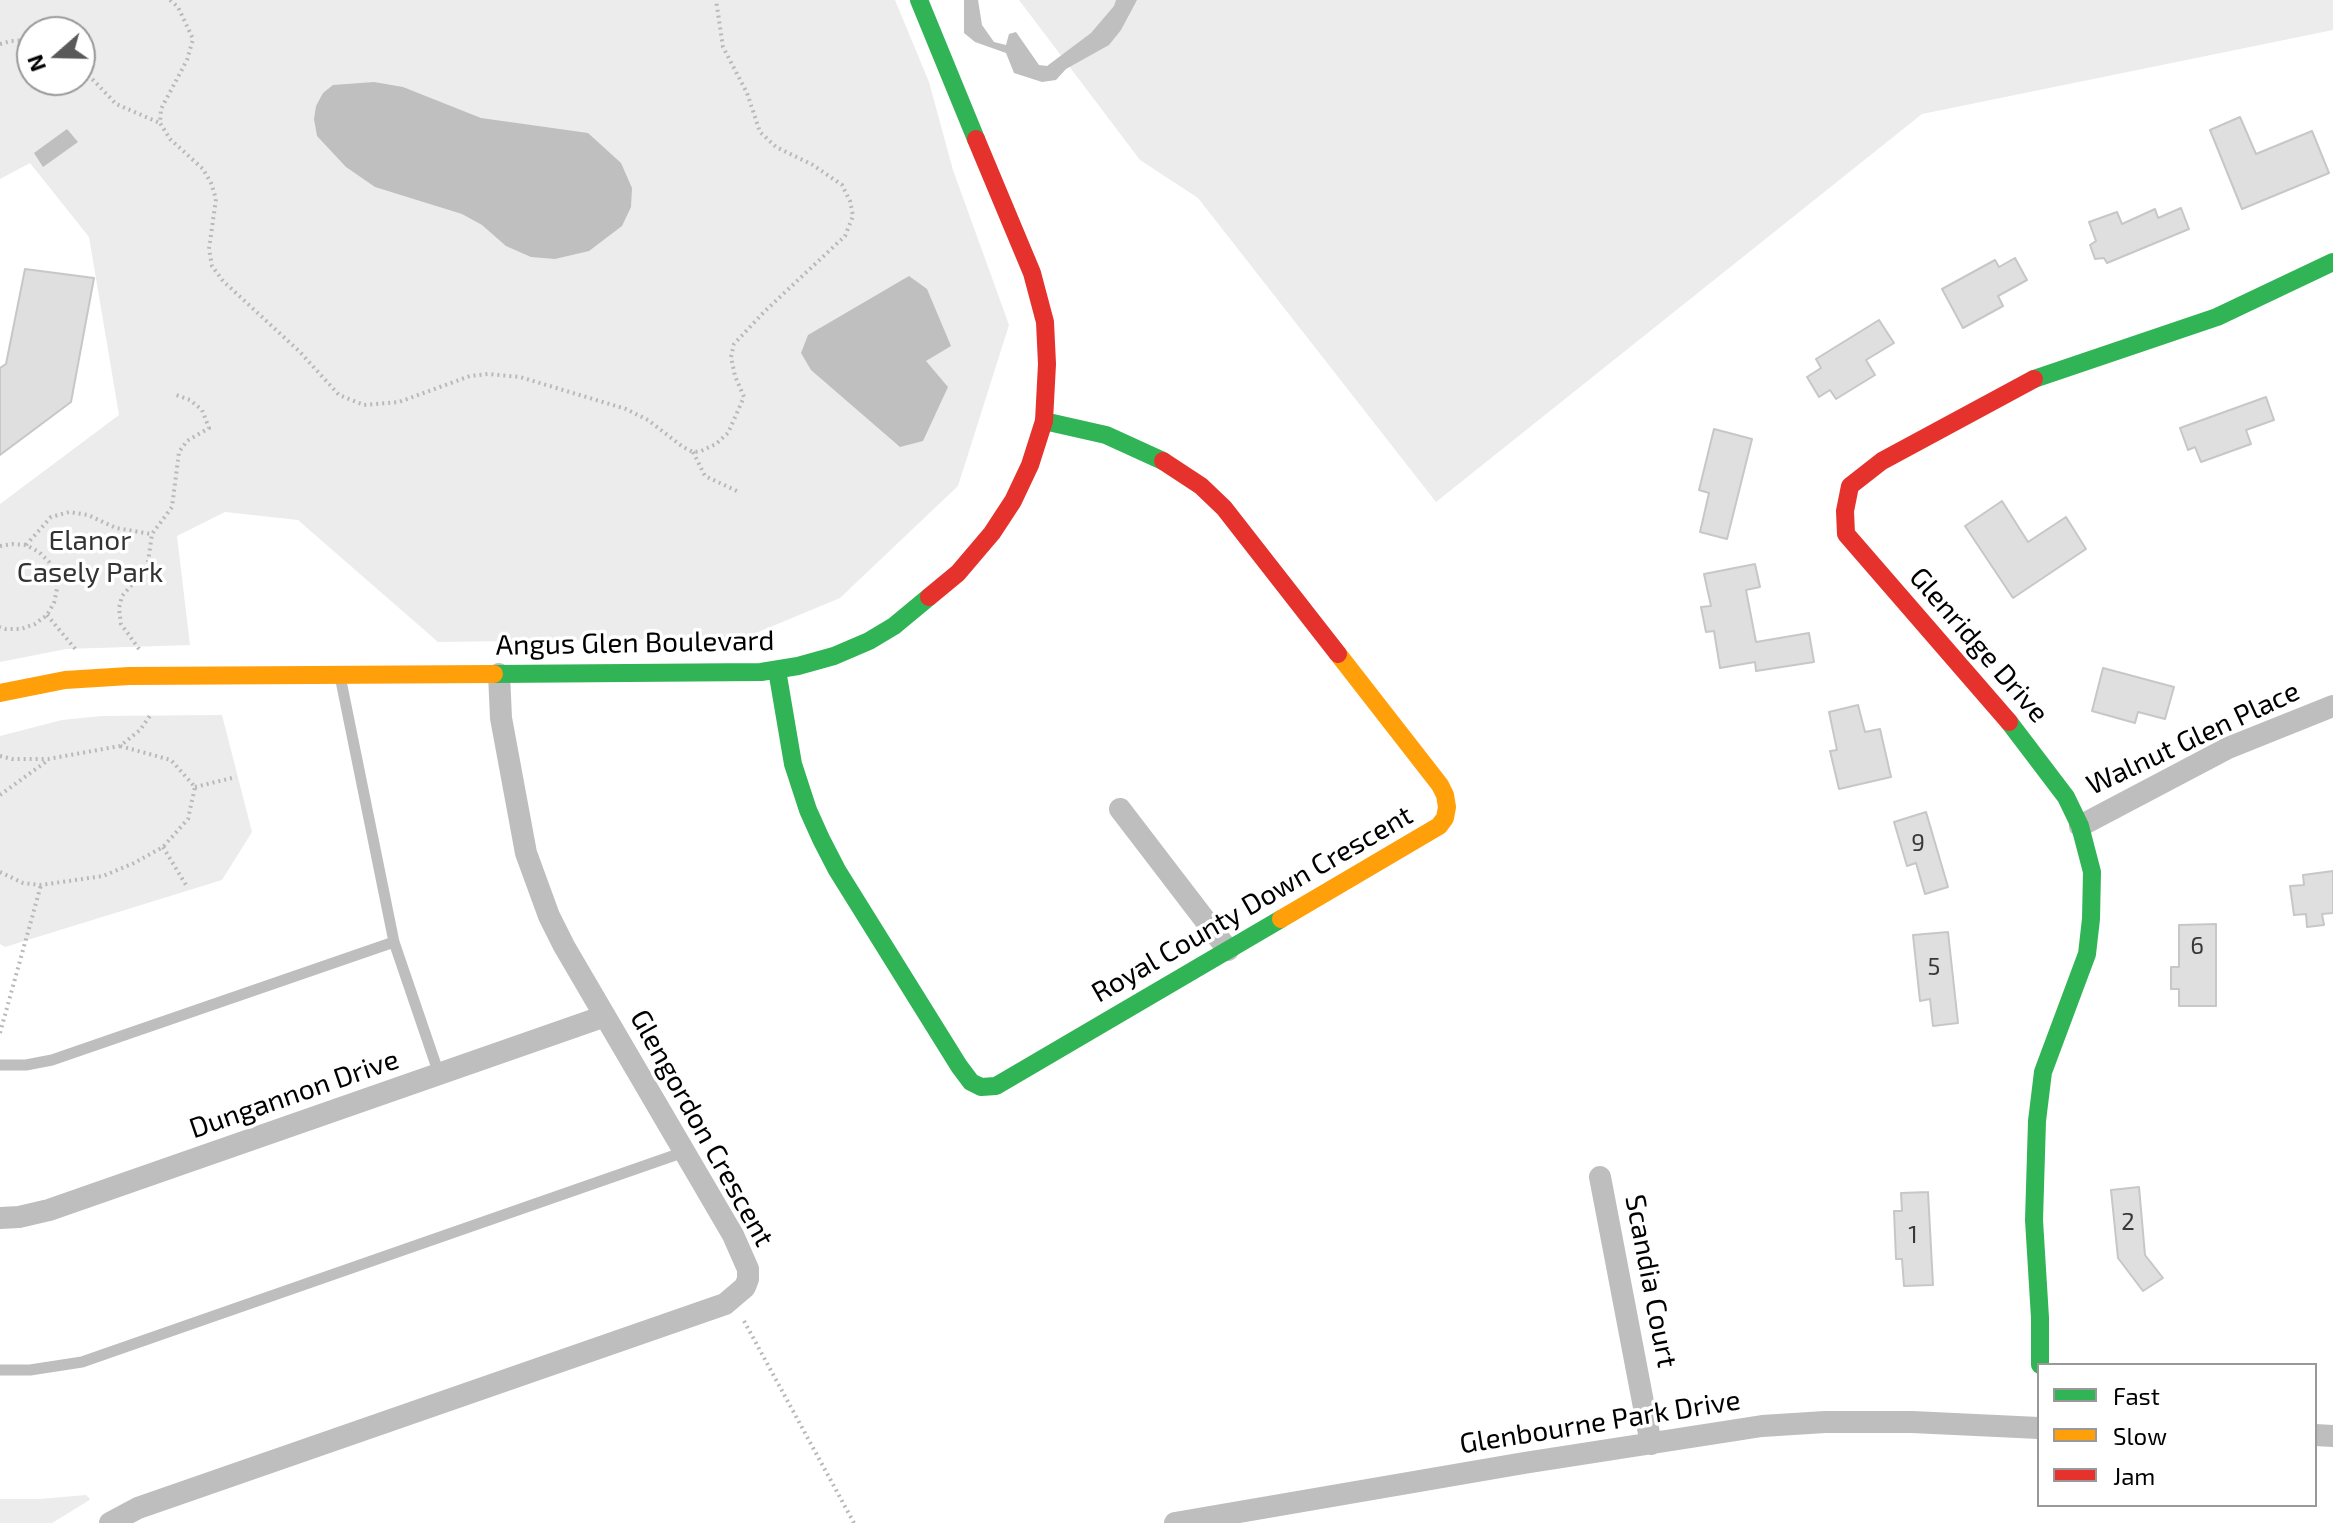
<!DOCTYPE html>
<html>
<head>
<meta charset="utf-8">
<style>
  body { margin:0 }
  #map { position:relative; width:2333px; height:1523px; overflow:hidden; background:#fff; font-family:"Exo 2",sans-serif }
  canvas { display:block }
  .legend { position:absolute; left:2037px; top:1363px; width:280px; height:144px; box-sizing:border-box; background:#fff; border:2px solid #999; margin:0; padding:10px 14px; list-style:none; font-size:24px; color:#000 }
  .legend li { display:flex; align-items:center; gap:16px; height:40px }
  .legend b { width:40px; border:2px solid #999 }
  .north { position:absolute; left:16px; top:16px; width:80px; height:80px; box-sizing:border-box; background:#fff; border:2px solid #999; border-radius:50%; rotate:250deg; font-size:22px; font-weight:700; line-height:32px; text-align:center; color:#000 }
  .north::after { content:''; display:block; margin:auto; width:28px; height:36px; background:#595959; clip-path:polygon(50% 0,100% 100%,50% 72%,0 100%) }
</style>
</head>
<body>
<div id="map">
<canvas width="2333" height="1523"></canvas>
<ul class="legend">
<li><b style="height:10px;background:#30b455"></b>Fast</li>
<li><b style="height:10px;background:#ff9f0a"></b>Slow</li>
<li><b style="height:10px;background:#e5322d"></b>Jam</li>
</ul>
<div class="north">N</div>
</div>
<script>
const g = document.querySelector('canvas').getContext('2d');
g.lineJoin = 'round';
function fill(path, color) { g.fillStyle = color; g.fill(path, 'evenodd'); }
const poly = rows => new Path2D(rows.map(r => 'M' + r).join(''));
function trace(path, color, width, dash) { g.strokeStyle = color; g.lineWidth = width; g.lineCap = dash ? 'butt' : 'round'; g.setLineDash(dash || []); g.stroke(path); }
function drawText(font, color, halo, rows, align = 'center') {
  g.font = font + ' "Exo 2",sans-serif'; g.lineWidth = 7; g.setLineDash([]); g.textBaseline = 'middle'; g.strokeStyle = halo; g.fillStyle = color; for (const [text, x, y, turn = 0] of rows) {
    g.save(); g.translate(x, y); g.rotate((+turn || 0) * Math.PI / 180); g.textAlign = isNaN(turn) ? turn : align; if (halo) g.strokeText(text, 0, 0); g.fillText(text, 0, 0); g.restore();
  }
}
fill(poly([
  [0,0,895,0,929,82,953,170,1009,325,958,486,840,598,744,638,438,642,298,520,225,512,177,536,190,645,66,649,0,662,0,504,119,415,89,237,30,163,0,179],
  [32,32,80,32,80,80,32,80],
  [1019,0,2333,0,2333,30,1922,114,1436,502,1198,198,1140,160],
  [222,715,252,832,222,880,5,947,0,944,0,736,62,720,101,716],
  [86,1495,90,1499,88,1501,52,1523,0,1523,0,1499,39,1499]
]), '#ececec');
fill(poly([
  [964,0,978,0,982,25,994,42,1006,45,1009,34,1016,32,1039,65,1047,66,1091,33,1114,6,1116,0,1137,0,1121,30,1109,45,1066,69,1056,80,1042,82,1014,73,1006,53,975,42,964,33],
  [374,82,403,87,481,118,588,133,621,163,632,188,631,207,622,226,589,251,555,259,531,257,506,246,482,225,462,214,375,187,346,167,317,136,314,119,316,106,323,93,333,85],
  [67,129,78,142,43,167,34,153],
  [909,276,927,289,951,346,926,361,948,387,923,441,900,447,811,370,801,353,808,335]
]), '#bfbfbf');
const building = poly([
  [2240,117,2256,154,2312,131,2329,173,2242,209,2210,130,2240,117],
  [2181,208,2189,229,2107,263,2104,258,2095,259,2090,245,2096,241,2089,222,2117,212,2122,224,2155,209,2158,218,2181,208],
  [2015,258,2027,280,1998,296,2003,306,1963,328,1942,289,1995,260,1999,267,2015,258],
  [25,269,94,278,71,402,0,455,0,368,6,364,25,269],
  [1879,320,1894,343,1866,360,1875,375,1836,399,1830,390,1819,397,1807,377,1821,368,1816,359,1879,320],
  [2266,397,2274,420,2246,430,2251,444,2201,462,2195,447,2188,450,2180,428,2266,397],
  [1714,429,1752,439,1727,539,1700,532,1709,493,1699,490,1714,429],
  [2002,501,2028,542,2066,517,2086,549,2013,598,1965,526,2002,501],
  [1755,564,1760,587,1746,590,1756,642,1809,633,1814,662,1756,671,1755,662,1720,668,1714,631,1706,632,1701,607,1711,606,1704,574,1755,564],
  [2103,668,2174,687,2165,719,2138,712,2135,723,2092,711,2103,668],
  [1858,705,1865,732,1880,729,1891,777,1839,789,1830,751,1837,750,1829,712,1858,705],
  [1926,812,1948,887,1925,894,1916,863,1907,866,1894,822,1926,812],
  [2333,871,2333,913,2322,914,2324,925,2307,927,2306,914,2294,915,2290,886,2304,885,2303,875,2333,871],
  [2216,924,2216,1006,2179,1006,2179,989,2171,989,2171,967,2179,967,2179,925,2216,924],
  [1948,932,1958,1023,1933,1026,1930,999,1920,1001,1913,935,1948,932],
  [2139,1187,2145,1255,2163,1278,2143,1291,2118,1258,2111,1190,2139,1187],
  [1928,1192,1933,1285,1904,1286,1902,1259,1896,1259,1894,1211,1902,1211,1901,1193,1928,1192]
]);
fill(building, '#dfdfdf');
trace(building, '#c7c7c7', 2);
trace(poly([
  [170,0,178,7,193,39,187,60,161,109,160,123,170,139,203,169,211,183,216,199,209,249,212,266,223,281,300,352,339,395,364,405,399,402,470,376,488,374,520,377,626,409,648,420,683,447,693,452,701,451,716,444,728,433,744,397,735,376,731,357,734,344,764,312,845,236,853,216,850,201,842,185,813,165,776,147,760,132,747,93,723,47,716,0],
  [0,44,11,41,32,40],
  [80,66,116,104,160,123],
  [693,452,705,476,739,492],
  [26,545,51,517,69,512,88,515,116,528,151,534],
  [0,546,12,544,26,545,39,552,49,562,55,575,57,589,54,603,47,615,35,624,21,629,6,629,0,627],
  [47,615,77,651],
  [139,649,121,624,119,608,122,596,143,572,148,562,152,534,172,507,179,452,187,441,209,428,202,410,190,400,176,395],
  [0,756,12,759,48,759,120,746,140,730,152,713],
  [195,787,236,777],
  [0,795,47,761],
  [163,847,186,885],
  [0,872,23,883,41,885,103,876,134,863,163,847,188,819,195,787,171,760,120,746],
  [0,1033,41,885],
  [744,1321,854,1523]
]), '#b9b9b9', 4, [2, 4]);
trace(poly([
  [340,676,394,942,439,1074],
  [0,1065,26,1065,52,1060,394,942],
  [0,1370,30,1370,82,1362,684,1152]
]), '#bebebe', 11);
trace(poly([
  [1120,809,1228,950],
  [2080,826,2228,748,2333,706],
  [1600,1177,1651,1444],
  [0,1218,19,1217,49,1210,605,1016],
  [2315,1435,2333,1436],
  [110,1523,138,1508,725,1304,745,1287,748,1279,748,1269,733,1235,564,946,549,916,526,853,501,718,499,674],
  [1175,1523,1524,1463,1762,1426,1825,1422,1912,1422,2039,1428]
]), '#bebebe', 22);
trace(poly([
  [919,0,976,139],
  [2034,379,2217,317,2333,262],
  [1044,421,1106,435,1163,461],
  [777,670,793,764,808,810,821,839,837,870,959,1066,971,1082,981,1087,996,1086,1281,919],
  [494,674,761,672,798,666,834,656,869,641,894,626,929,597],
  [2009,722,2066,797,2080,826,2092,872,2091,919,2087,954,2043,1072,2037,1121,2034,1220,2040,1318,2040,1365]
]), '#30b455', 18);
trace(poly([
  [0,693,65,680,129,676,494,674],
  [1281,919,1439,826,1445,818,1447,807,1445,795,1440,785,1338,654]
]), '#ff9f0a', 18);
trace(poly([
  [1163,461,1201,486,1224,508,1338,654],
  [929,597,958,573,992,533,1013,501,1030,465,1044,421,1047,364,1045,322,1032,273,976,139],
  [2009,722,1846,534,1845,511,1850,486,1882,461,2034,379]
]), '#e5322d', 18);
drawText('24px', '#383838', null, [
  ["9",1918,843],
  ["6",2197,946],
  ["5",1934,967],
  ["2",2128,1222],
  ["1",1913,1235]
]);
drawText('28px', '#333', '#fff', [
  ["Elanor",90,541],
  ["Casely Park",90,573]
]);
drawText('28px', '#000', '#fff', [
  ["Angus Glen Boulevard",635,643,-1],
  ["Glenridge Drive",1979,645,49],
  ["Walnut Glen Place",2193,738,-25],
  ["Royal County Down Crescent",1252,904,-30],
  ["Dungannon Drive",294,1094,-19],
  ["Glengordon Crescent",702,1128,61],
  ["Scandia Court",1651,1281,79],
  ["Glenbourne Park Drive",1600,1422,-9]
]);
</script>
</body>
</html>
